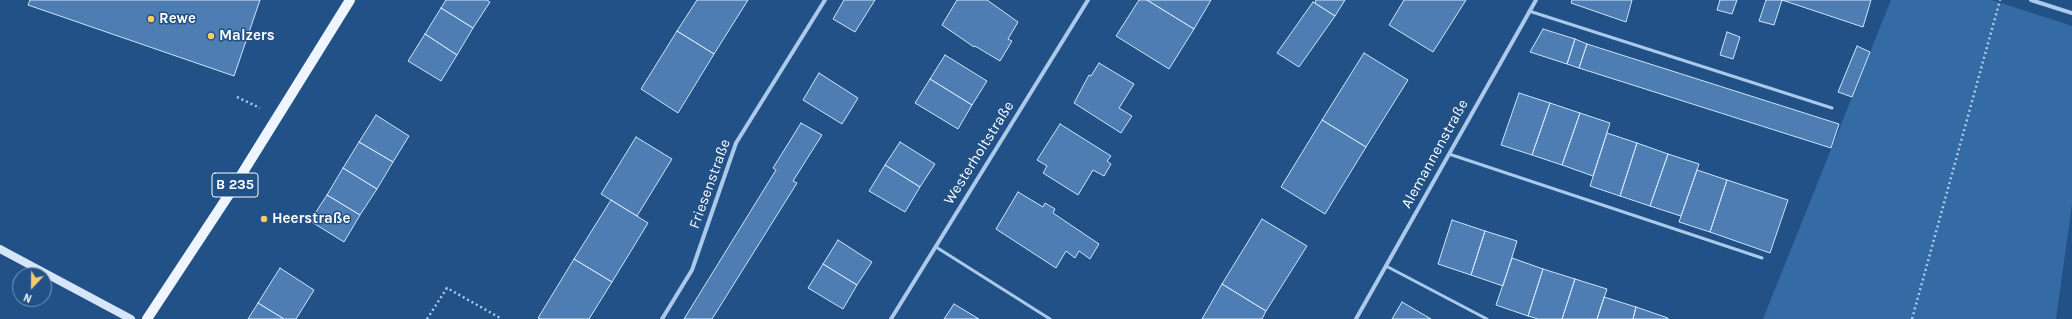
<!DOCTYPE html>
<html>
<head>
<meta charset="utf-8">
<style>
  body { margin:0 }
  #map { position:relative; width:2072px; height:319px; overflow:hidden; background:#215187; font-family:Karla,sans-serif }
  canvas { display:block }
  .north { position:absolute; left:12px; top:267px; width:40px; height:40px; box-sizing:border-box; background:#215187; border:1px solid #7a97b7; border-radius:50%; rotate:202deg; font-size:11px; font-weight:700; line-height:16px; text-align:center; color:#fff }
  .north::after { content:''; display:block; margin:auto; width:14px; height:18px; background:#f7cb6c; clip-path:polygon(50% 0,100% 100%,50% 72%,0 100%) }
</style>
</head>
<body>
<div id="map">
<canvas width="2072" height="319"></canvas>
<div class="north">N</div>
</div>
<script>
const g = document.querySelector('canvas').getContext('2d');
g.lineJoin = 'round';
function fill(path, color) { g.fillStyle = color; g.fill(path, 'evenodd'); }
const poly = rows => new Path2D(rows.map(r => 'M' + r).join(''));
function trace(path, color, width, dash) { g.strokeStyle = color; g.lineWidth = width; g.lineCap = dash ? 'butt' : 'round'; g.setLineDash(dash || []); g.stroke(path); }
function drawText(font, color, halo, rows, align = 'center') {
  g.font = font + ' Karla,sans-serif'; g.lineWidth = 3; g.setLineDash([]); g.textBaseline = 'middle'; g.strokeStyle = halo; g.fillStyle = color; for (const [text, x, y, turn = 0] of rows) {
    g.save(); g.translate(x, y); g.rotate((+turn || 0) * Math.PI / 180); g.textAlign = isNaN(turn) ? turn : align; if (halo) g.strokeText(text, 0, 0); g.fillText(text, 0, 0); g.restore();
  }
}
fill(poly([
  [1891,0,1992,0,2072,26,2072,205,2056,319,1763,319]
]), '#346ba5');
const building = poly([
  [30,0,260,0,234,76,28,5,30,0],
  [446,0,487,0,490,2,473,28,441,8,446,0],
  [697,0,748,0,714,54,677,31,697,0],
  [844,0,875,0,855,32,833,19,844,0],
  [957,0,987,0,1018,22,1008,39,1012,41,1000,61,975,46,974,47,942,25,957,0],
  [1139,0,1147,0,1194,29,1169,69,1116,36,1139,0],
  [1147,0,1211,0,1194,29,1147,0],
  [1316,0,1345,0,1335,16,1315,3,1316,0],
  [1404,0,1466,0,1433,52,1389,25,1404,0],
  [1572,0,1632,0,1626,22,1571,3,1572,0],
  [1720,0,1737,0,1732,14,1717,10,1720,0],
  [1766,0,1782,0,1774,25,1759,21,1766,0],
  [1782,0,1871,0,1863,27,1782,0],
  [1313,2,1335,16,1299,67,1277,53,1313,2],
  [441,8,473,28,457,55,425,34,441,8],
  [1543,29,1575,39,1567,64,1530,52,1543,29],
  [677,31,714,54,678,113,641,89,677,31],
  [1727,32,1740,37,1733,59,1720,55,1727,32],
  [425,34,457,55,441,81,408,61,425,34],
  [1575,39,1587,44,1579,68,1567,64,1575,39],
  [1587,44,1839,124,1831,148,1579,68,1587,44],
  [1857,46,1870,52,1852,97,1838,92,1857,46],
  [1364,53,1408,80,1366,147,1322,120,1364,53],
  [945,55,987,81,972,105,930,79,945,55],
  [1099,63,1134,84,1119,108,1132,116,1121,133,1074,103,1089,75,1091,76,1099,63],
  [819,73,858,98,842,124,803,100,819,73],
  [930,79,972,105,958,129,915,103,930,79],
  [1519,93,1550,103,1532,155,1501,145,1519,93],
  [1550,103,1580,113,1562,165,1532,155,1550,103],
  [1580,113,1610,123,1593,176,1562,165,1580,113],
  [376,115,409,136,393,162,359,142,376,115],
  [1322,120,1366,147,1325,214,1281,187,1322,120],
  [801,123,822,135,793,181,797,183,712,319,684,319,776,170,773,168,801,123],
  [1060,124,1111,156,1107,161,1111,164,1104,176,1093,170,1078,195,1043,173,1047,166,1037,160,1060,124],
  [1607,133,1637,143,1620,196,1590,186,1607,133],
  [636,137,672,159,637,216,601,194,636,137],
  [359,142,393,162,377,189,343,168,359,142],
  [900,142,935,164,920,187,885,165,900,142],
  [1637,143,1668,154,1650,206,1620,196,1637,143],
  [1668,154,1699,164,1681,216,1650,206,1668,154],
  [885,165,920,187,905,212,869,191,885,165],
  [343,168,377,189,360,215,327,195,343,168],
  [1697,170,1727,180,1710,232,1679,222,1697,170],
  [1727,180,1788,200,1770,253,1710,232,1727,180],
  [1018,192,1043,207,1045,203,1055,209,1053,213,1099,244,1090,259,1079,251,1075,258,1066,251,1056,268,996,229,1018,192],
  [327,195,360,215,344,242,310,221,327,195],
  [611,200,648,223,612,282,574,259,611,200],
  [1262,219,1307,246,1266,311,1222,284,1262,219],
  [1452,220,1485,231,1471,275,1438,264,1452,220],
  [1485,231,1517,241,1503,286,1471,275,1485,231],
  [838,240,872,262,857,285,823,264,838,240],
  [1512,258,1543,269,1528,316,1496,305,1512,258],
  [574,259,612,282,589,319,541,319,538,318,574,259],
  [823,264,857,285,843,309,808,288,823,264],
  [280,268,314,290,296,319,284,319,258,303,280,268],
  [1543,269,1575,279,1562,319,1538,319,1528,316,1543,269],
  [1575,279,1607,289,1597,319,1562,319,1575,279],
  [1222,284,1266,311,1262,319,1202,319,1222,284],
  [1604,297,1636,307,1633,319,1597,319,1604,297],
  [1402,302,1431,319,1392,319,1402,302],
  [258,303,284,319,248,319,258,303],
  [954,304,979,319,944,319,954,304],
  [1636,307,1668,318,1668,319,1633,319,1636,307]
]);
fill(building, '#4d7db2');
trace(building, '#d0e3f8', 1);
trace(poly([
  [237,97,260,108],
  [427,319,447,288,502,319],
  [1912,319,2000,0]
]), '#abc9ea', 2.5, [2, 3]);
trace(poly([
  [1529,11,1832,108],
  [1449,154,1762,258],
  [936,247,1050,319],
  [1386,266,1487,319]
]), '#abc9ea', 3);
trace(poly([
  [2031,0,2072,13],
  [662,319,692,270,736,143,825,0],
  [891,319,1088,0],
  [1356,319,1536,0]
]), '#abc9ea', 4);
trace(poly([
  [0,249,131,319]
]), '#d6e6f8', 8);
trace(poly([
  [147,319,230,193,350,0]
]), '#eff5fe', 10);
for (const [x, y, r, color] of [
  [151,19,4,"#f7cb6c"],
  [211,36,4,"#f7cb6c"],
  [264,219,4,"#f7cb6c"]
]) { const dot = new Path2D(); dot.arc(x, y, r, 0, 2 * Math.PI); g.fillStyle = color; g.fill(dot); trace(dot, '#215187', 1.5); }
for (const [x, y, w] of [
  [235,185,46]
]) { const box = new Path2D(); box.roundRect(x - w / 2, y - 12, w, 24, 3); g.fillStyle = '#215187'; g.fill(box); trace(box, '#fff', 1); }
drawText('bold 14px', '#fff', null, [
  ["B 235",235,185]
]);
drawText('bold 15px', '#fff', '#215187', [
  ["Rewe",159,19],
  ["Malzers",219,36],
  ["Heerstraße",272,219]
], 'left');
drawText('15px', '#fff', '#215187', [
  ["Westerholtstraße",979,153,-58],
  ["Alemannenstraße",1435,154,-61],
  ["Friesenstraße",710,184,-70]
]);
</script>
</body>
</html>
